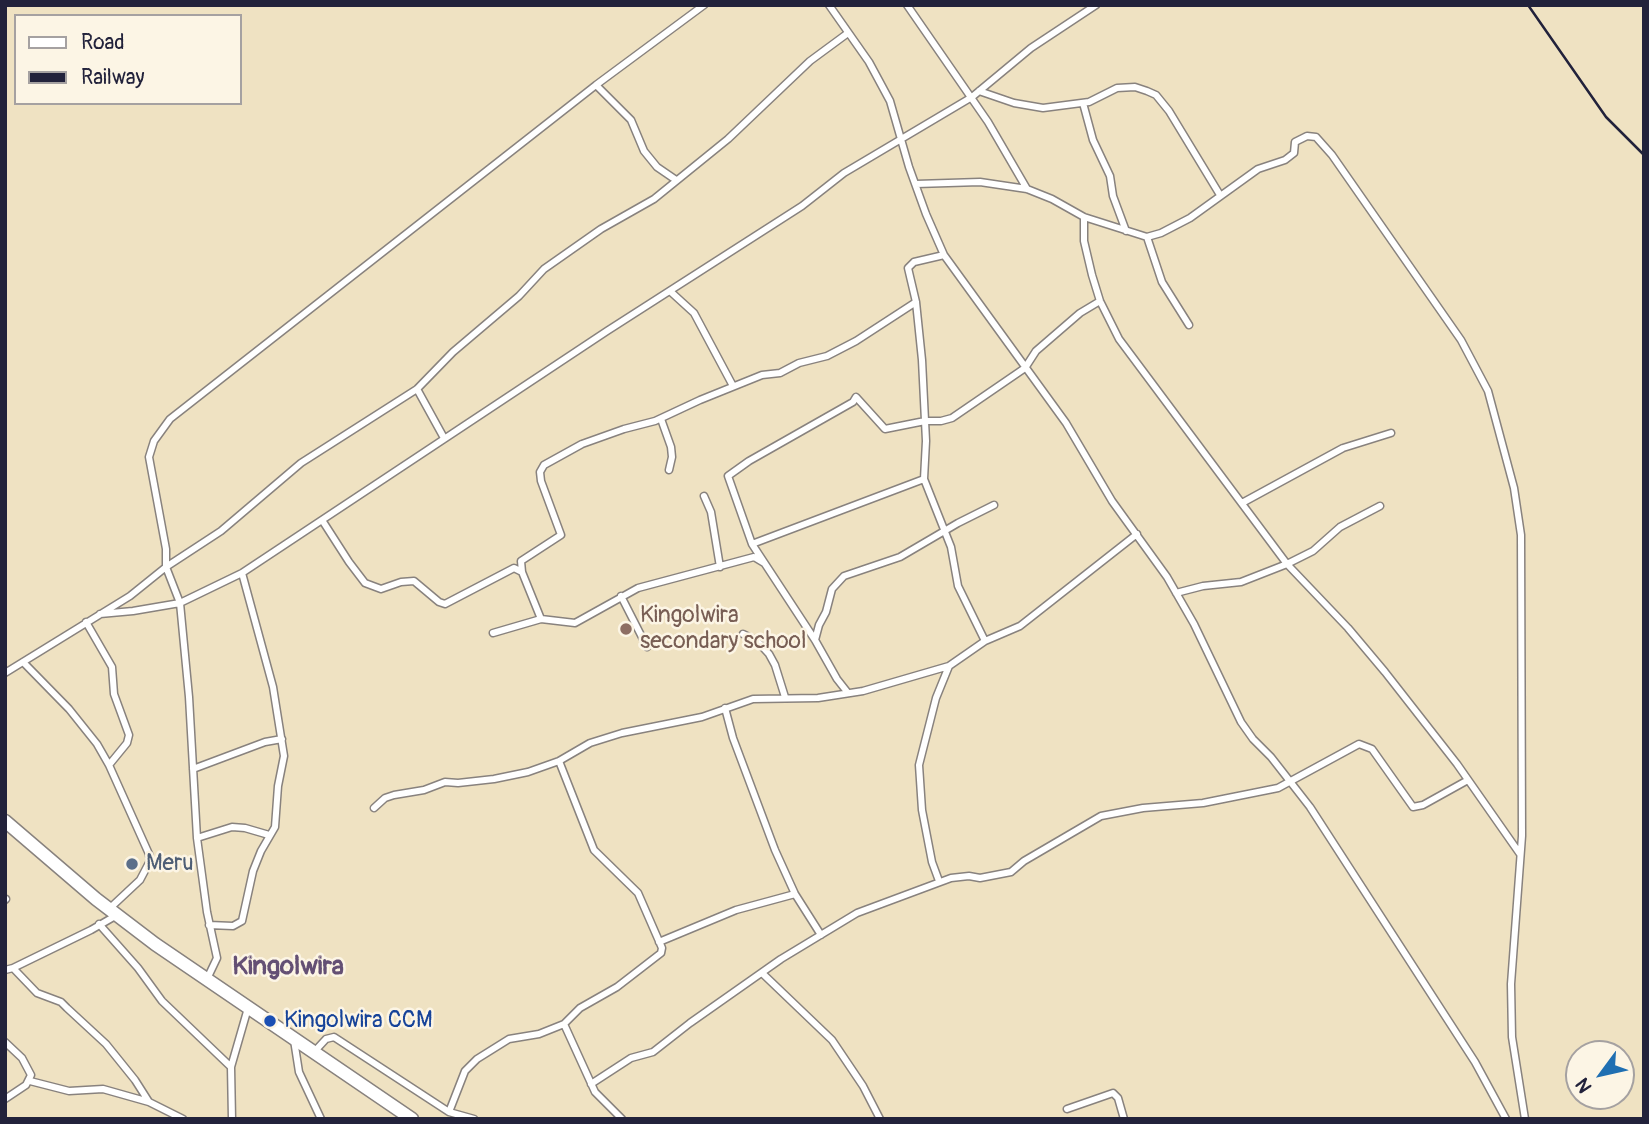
<!DOCTYPE html>
<html>
<head>
<meta charset="utf-8">
<style>
  body { margin:0 }
  #map { position:relative; width:1649px; height:1124px; overflow:hidden; background:#efe2c2; font-family:Pangolin,sans-serif }
  canvas { display:block }
  .frame { position:absolute; inset:0; border:7px solid #22223b; pointer-events:none }
  .legend { position:absolute; left:14px; top:14px; width:228px; height:91px; box-sizing:border-box; background:#fcf5e5; border:2px solid #a5a1a1; margin:0; padding:9px 12px; list-style:none; font-size:21px; color:#22223b }
  .legend li { display:flex; align-items:center; gap:14px; height:35px }
  .legend b { width:35px; border:2px solid #a5a1a1 }
  .north { position:absolute; left:1565px; top:1040px; width:70px; height:70px; box-sizing:border-box; background:#fcf5e5; border:2px solid #a5a1a1; border-radius:50%; rotate:237deg; font-size:19px; font-weight:700; line-height:28px; text-align:center; color:#22223b }
  .north::after { content:''; display:block; margin:auto; width:24px; height:32px; background:#1f6fb2; clip-path:polygon(50% 0,100% 100%,50% 72%,0 100%) }
</style>
</head>
<body>
<div id="map">
<canvas width="1649" height="1124"></canvas>
<div class="frame"></div>
<ul class="legend">
<li><b style="height:9px;background:#fff"></b>Road</li>
<li><b style="height:9px;background:#22223b"></b>Railway</li>
</ul>
<div class="north">N</div>
</div>
<script>
const g = document.querySelector('canvas').getContext('2d');
g.lineJoin = 'round';
const poly = rows => new Path2D(rows.map(r => 'M' + r).join(''));
function trace(path, color, width, dash) { g.strokeStyle = color; g.lineWidth = width; g.lineCap = dash ? 'butt' : 'round'; g.setLineDash(dash || []); g.stroke(path); }
function drawText(font, color, halo, rows, align = 'center') {
  g.font = font + ' Pangolin,sans-serif'; g.lineWidth = 5; g.setLineDash([]); g.textBaseline = 'middle'; g.strokeStyle = halo; g.fillStyle = color; for (const [text, x, y, turn = 0] of rows) {
    g.save(); g.translate(x, y); g.rotate((+turn || 0) * Math.PI / 180); g.textAlign = isNaN(turn) ? turn : align; if (halo) g.strokeText(text, 0, 0); g.fillText(text, 0, 0); g.restore();
  }
}
const street = poly([
  [829,5,869,62,890,101,909,167,926,214,944,255,1066,423,1112,501,1167,577,1194,624,1241,722,1253,739,1271,757,1310,807,1475,1062,1506,1119],
  [907,5,988,122,1027,189],
  [596,85,631,120,644,151,657,167,676,180],
  [979,91,1014,103,1043,108,1089,102,1117,88,1135,87,1147,91,1156,95,1169,111,1220,195],
  [1083,103,1093,140,1110,176,1113,196,1126,231],
  [916,184,980,182,1027,189,1052,199,1084,217,1147,237,1161,233,1190,218,1258,169,1285,160,1294,153,1295,142,1307,136,1316,137,1332,155,1461,340,1488,391,1514,488,1521,535,1522,836,1511,984,1512,1037,1525,1119],
  [1084,217,1084,241,1092,275,1100,301,1119,339,1287,564,1348,628,1385,672,1457,764,1520,854],
  [1147,237,1162,282,1189,325],
  [944,255,914,262,908,268,916,302,922,360,926,441,924,479,951,547,958,586,985,641],
  [671,292,694,313,733,386],
  [417,389,444,438],
  [661,419,671,447,672,457,669,470],
  [704,496,711,512,720,567],
  [1242,503,1343,448,1391,433],
  [322,520,349,562,365,583,381,589,401,582,414,581,439,602,445,604,514,568,522,572],
  [752,544,924,479],
  [1176,593,1203,586,1241,582,1287,564,1313,551,1340,527,1380,506],
  [621,596,647,647],
  [100,614,133,611,180,603,242,573,607,331,802,206,844,173,972,97,1031,48,1096,5],
  [541,619,522,572,521,561,561,535,541,481,540,472,544,465,582,444,624,429,655,421,700,400,762,375,780,373,799,363,827,356,856,341,916,302],
  [86,622,112,667,114,694,129,735,127,743,109,765],
  [493,633,541,619,575,623,638,588,754,557,764,563],
  [743,634,757,641,769,654,775,665,785,697],
  [815,640,819,625,826,612,832,589,844,576,900,557,958,523,994,505],
  [23,662,69,709,97,744,109,765,149,854,150,861,140,880,109,909],
  [5,673,130,596,166,567,166,549,149,457,154,441,170,419,596,85,704,5],
  [848,693,837,679,815,640,752,544,728,476,749,461,853,402,856,397,885,429,925,421,941,421,952,418,1025,368,1036,351,1080,313,1100,301],
  [725,708,733,738,775,850,795,894,821,935],
  [193,769,265,742,282,739],
  [374,808,385,798,394,795,424,790,445,782,458,783,494,779,528,772,559,761,590,743,622,733,702,717,753,699,818,698,863,691,949,666,985,641,1020,626,1137,534],
  [197,838,232,827,245,828,269,835],
  [939,881,932,862,922,810,919,765,936,698,949,666],
  [5,900,6,899],
  [99,924,138,968,162,1001,231,1067],
  [209,925,233,926,242,921,253,871,261,851,275,827,278,786,284,756,273,687,242,573],
  [659,942,736,910,795,894],
  [13,968,91,930,117,915],
  [5,970,13,968,37,993,61,1002,67,1008,106,1044,135,1080,149,1102,183,1119],
  [762,973,832,1040,863,1086,880,1119],
  [207,979,217,958,207,912,197,838,189,697,180,603,166,567,221,531,301,463,417,389,453,352,519,296,544,269,601,229,654,199,728,139,810,61,848,33],
  [564,1024,595,1092,622,1119],
  [294,1040,299,1072,321,1119],
  [5,1042,22,1058,31,1075,26,1085,5,1099],
  [314,1052,326,1039,334,1037,449,1112,474,1119],
  [30,1081,69,1091,103,1089,149,1102],
  [591,1084,631,1058,653,1052,690,1023,781,959,857,913,951,878,969,876,980,878,1011,872,1024,861,1101,816,1143,808,1203,803,1278,788,1359,744,1372,749,1413,807,1423,805,1468,780],
  [1067,1109,1113,1093,1118,1098,1124,1119],
  [449,1112,465,1071,477,1059,509,1039,539,1034,564,1024,580,1008,617,987,661,953,662,948,638,893,594,850,559,761],
  [232,1119,231,1067,248,1008]
]);
const highway = poly([
  [5,821,96,899,155,944,412,1119]
]);
trace(street, '#88827e', 9);
trace(highway, '#88827e', 15);
trace(street, '#fff', 6);
trace(highway, '#fff', 12);
trace(poly([
  [1528,5,1606,117,1644,155]
]), '#22223b', 2.5);
for (const [x, y, r, color] of [
  [626,629,7,"#8d6e63"],
  [132,864,7,"#5c6f8a"],
  [270,1021,7,"#1a4fb4"]
]) { const dot = new Path2D(); dot.arc(x, y, r, 0, 2 * Math.PI); g.fillStyle = color; g.fill(dot); trace(dot, '#fcf5e5', 2.5); }
drawText('23px', '#785e54', '#fcf5e5', [
  ["Kingolwira",640,616],
  ["secondary school",640,642]
], 'left');
drawText('23px', '#4e5e75', '#fcf5e5', [
  ["Meru",146,864]
], 'left');
drawText('23px', '#164399', '#fcf5e5', [
  ["Kingolwira CCM",284,1021]
], 'left');
drawText('bold 26px', '#645074', '#fcf5e5', [
  ["Kingolwira",288,967]
]);
</script>
</body>
</html>
